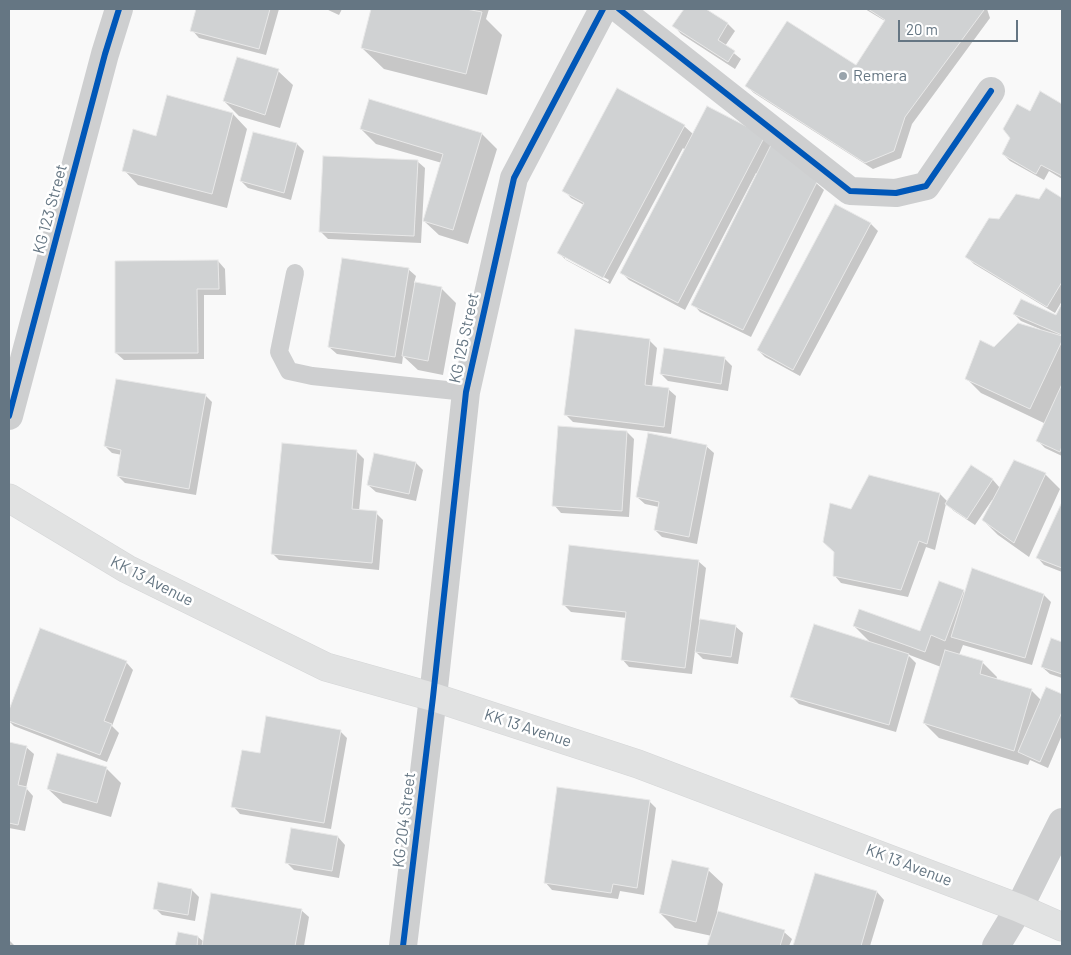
<!DOCTYPE html>
<html>
<head>
<meta charset="utf-8">
<style>
  body { margin:0 }
  #map { position:relative; width:1071px; height:955px; overflow:hidden; background:#f9f9f9; font-family:Barlow,sans-serif }
  canvas { display:block }
  .frame { position:absolute; inset:0; border:10px solid #657683; pointer-events:none }
  .scale { position:absolute; left:898px; top:20px; width:120px; height:22px; box-sizing:border-box; border:2px solid #657683; border-top:0; padding-left:6px; font-size:15px; line-height:18px; white-space:nowrap; color:#657683; -webkit-text-stroke:4px #fff; paint-order:stroke }
</style>
</head>
<body>
<div id="map">
<canvas width="1071" height="955"></canvas>
<div class="frame"></div>
<div class="scale">20 m</div>
</div>
<script>
const g = document.querySelector('canvas').getContext('2d');
g.lineJoin = 'round';
function fill(path, color) { g.fillStyle = color; g.fill(path, 'evenodd'); }
const poly = rows => new Path2D(rows.map(r => 'M' + r).join(''));
function trace(path, color, width, dash) { g.strokeStyle = color; g.lineWidth = width; g.lineCap = dash ? 'butt' : 'round'; g.setLineDash(dash || []); g.stroke(path); }
function drawText(font, color, halo, rows, align = 'center') {
  g.font = font + ' Barlow,sans-serif'; g.lineWidth = 5; g.setLineDash([]); g.textBaseline = 'middle'; g.strokeStyle = halo; g.fillStyle = color; for (const [text, x, y, turn = 0] of rows) {
    g.save(); g.translate(x, y); g.rotate((+turn || 0) * Math.PI / 180); g.textAlign = isNaN(turn) ? turn : align; if (halo) g.strokeText(text, 0, 0); g.fillText(text, 0, 0); g.restore();
  }
}
fill(poly([
  [197,9,279,9,266,55,199,38,192,30],
  [326,9,342,9,339,15],
  [373,9,489,9,486,19,502,35,487,95,384,69,362,48],
  [685,9,704,9,728,24,735,31,725,46,741,59,735,69,681,34,674,26],
  [865,9,987,9,990,18,912,124,901,158,873,169,754,93,746,86,857,67,885,21],
  [278,71,293,85,280,128,239,116,224,101],
  [1041,93,1062,105,1062,179,1049,171,1044,180,1010,161,1003,154,1030,113],
  [370,101,482,134,497,149,468,244,439,235,424,221,442,163,376,144,361,129],
  [233,114,247,129,227,208,138,185,124,170],
  [684,126,693,134,764,137,824,190,751,337,700,312,693,304,758,174,756,173,685,310,629,280,622,273,685,150,683,148,610,284,566,260,559,253,584,205,571,198,564,190],
  [565,256,609,280,608,282,565,259],
  [297,144,304,151,291,200,248,188,241,181],
  [417,161,425,168,421,243,328,239,320,231],
  [1046,190,1062,199,1062,301,1055,313,974,264,967,257,1000,221,1039,200],
  [871,224,878,231,800,376,765,357,758,350],
  [218,261,225,269,226,295,204,295,204,359,124,360,116,353],
  [408,269,416,276,414,283,442,289,456,303,443,375,418,370,403,356,402,364,337,354,329,347],
  [1062,306,1062,456,1045,448,1038,441,1046,424,981,393,967,379,994,348,1040,331,1040,329,1021,321,1014,314,1059,318,1058,315],
  [576,331,650,341,657,348,652,387,668,389,676,396,671,434,573,422,565,414],
  [665,349,725,359,732,366,728,391,668,381,661,374],
  [205,395,212,402,196,495,125,483,118,476,122,455,112,453,105,446],
  [559,428,627,432,634,439,629,517,561,513,554,505],
  [706,446,714,453,697,544,662,537,655,530,659,507,645,504,637,497],
  [356,451,364,459,359,511,376,513,383,520,379,570,279,560,272,553],
  [416,463,423,470,416,501,376,492,368,485],
  [971,466,993,480,1000,488,1045,474,1060,489,1029,557,998,535,983,520,994,501,992,500,975,525,954,511,946,504,935,550,926,547,908,597,841,583,834,575,852,511,869,476,940,494,948,502],
  [1062,505,1062,572,1044,565,1037,557],
  [698,561,706,568,699,620,735,626,743,633,738,664,703,659,695,651,692,674,629,667,622,659,627,618,571,612,563,604],
  [963,591,966,594,1044,595,1051,602,1032,665,963,645,959,655,982,662,997,677,996,680,1032,691,1042,701,1047,689,1062,695,1062,735,1048,768,1030,760,1028,765,939,738,924,723,941,667,907,654,916,663,896,732,799,704,792,697,872,644,854,626,921,633],
  [40,630,126,662,133,670,112,726,119,733,107,762,14,726,9,721,9,714],
  [1051,640,1062,643,1062,678,1050,674,1042,667],
  [340,731,347,738,331,829,240,814,233,806,261,754],
  [9,743,26,747,34,754,26,788,33,796,25,831,9,828],
  [106,768,121,783,111,817,63,803,48,789],
  [649,801,656,808,644,895,620,891,618,899,552,890,545,882],
  [338,837,345,845,339,878,294,870,286,862],
  [708,870,723,884,717,912,784,932,792,939,789,946,709,946,712,936,675,928,660,913],
  [816,874,877,892,884,900,870,946,794,946],
  [192,890,199,897,195,921,162,915,155,908],
  [301,910,309,917,304,946,176,946,179,933,198,937,204,942],
  [9,940,15,946,9,946]
]), '#0003');
const building = poly([
  [196,9,270,9,259,49,190,31,196,9],
  [371,9,466,9,482,12,466,74,361,48,371,9],
  [684,9,706,9,728,23,718,40,735,51,728,62,672,26,684,9],
  [868,9,983,9,984,10,905,117,894,151,865,163,745,86,787,21,856,65,885,20,868,9],
  [237,57,279,69,265,115,223,101,237,57],
  [617,88,685,125,603,278,557,253,584,203,562,191,617,88],
  [1040,91,1062,104,1062,176,1041,165,1036,174,1002,154,1010,138,1003,129,1017,104,1030,111,1040,91],
  [167,95,233,113,212,194,122,171,133,129,156,136,167,95],
  [369,99,482,133,453,230,423,221,443,154,360,129,369,99],
  [707,106,765,136,678,303,620,273,707,106],
  [253,132,297,143,284,193,240,181,253,132],
  [772,143,817,182,743,330,691,305,772,143],
  [323,156,418,160,414,236,319,232,323,156],
  [1046,188,1062,198,1062,282,1047,307,965,257,989,218,999,219,1016,194,1039,199,1046,188],
  [835,204,871,223,793,370,757,350,835,204],
  [342,258,409,268,395,357,328,347,342,258],
  [218,260,219,289,197,289,198,353,115,353,115,261,218,260],
  [415,282,442,287,428,361,402,356,415,282],
  [1021,299,1056,315,1062,303,1062,335,1013,314,1021,299],
  [1018,323,1062,336,1062,341,1030,409,965,379,980,340,994,347,1018,323],
  [575,329,650,339,645,385,669,388,664,427,564,415,575,329],
  [664,348,725,357,721,384,660,374,664,348],
  [116,379,206,394,189,489,117,476,121,450,104,446,116,379],
  [1062,384,1062,446,1060,452,1036,441,1062,384],
  [558,426,627,431,622,511,552,506,558,426],
  [648,433,707,445,689,537,654,530,659,502,636,497,648,433],
  [282,443,357,450,352,509,377,511,372,563,271,554,282,443],
  [374,453,416,462,409,494,367,485,374,453],
  [1014,460,1046,473,1014,543,982,520,1014,460],
  [971,465,993,479,967,519,945,504,971,465],
  [869,475,940,493,927,544,919,541,901,590,833,576,834,552,823,542,830,503,851,509,869,475],
  [1062,502,1062,568,1036,558,1062,502],
  [569,545,699,560,685,668,621,660,626,612,562,605,569,545],
  [972,568,1044,594,1025,658,951,637,972,568],
  [939,581,964,590,945,641,931,635,925,652,853,626,859,609,920,631,939,581],
  [700,619,736,625,731,657,695,652,700,619],
  [814,624,909,654,889,725,790,697,814,624],
  [40,628,127,661,104,721,112,724,100,755,9,721,9,710,40,628],
  [1051,638,1062,642,1062,674,1041,667,1051,638],
  [945,650,983,661,980,674,1032,689,1014,751,923,723,945,650],
  [1046,687,1062,694,1062,712,1040,762,1018,752,1046,687],
  [266,716,341,730,324,823,231,807,242,750,260,753,266,716],
  [9,742,27,746,18,785,27,787,18,825,9,823,9,742],
  [57,753,107,767,97,803,47,789,57,753],
  [557,787,650,800,637,888,613,884,611,893,544,883,557,787],
  [291,828,338,836,332,871,285,863,291,828],
  [672,860,709,868,696,922,659,913,672,860],
  [815,873,877,891,861,946,793,946,815,873],
  [158,882,192,889,188,915,153,909,158,882],
  [211,893,302,909,295,946,202,946,211,893],
  [718,911,785,930,780,946,707,946,718,911],
  [178,932,198,936,197,946,175,946,178,932]
]);
fill(building, '#d0d2d3');
trace(building, '#e8e8e8', 1);
const secondary = poly([
  [9,498,127,569,326,667,433,697,638,764,1019,908,1062,927]
]);
trace(secondary, '#d5d6d7', 29);
trace(poly([
  [295,273,279,352,289,371,312,376,466,392]
]), '#cecfd0', 18);
trace(poly([
  [619,9,850,191,896,193,926,186,991,91],
  [9,416,105,54,119,9],
  [403,946,433,697,466,392,514,178,603,9],
  [996,946,1019,908,1062,822]
]), '#cecfd0', 28);
trace(secondary, '#e1e2e2', 28);
trace(poly([
  [619,9,850,191,896,193,926,186,991,91],
  [9,416,105,54,119,9],
  [403,946,433,697,466,392,514,178,603,9]
]), '#0057b8', 6);
for (const [x, y, r, color] of [
  [843,76,5,"#99a4ac"]
]) { const dot = new Path2D(); dot.arc(x, y, r, 0, 2 * Math.PI); g.fillStyle = color; g.fill(dot); trace(dot, '#fff', 2); }
drawText('16px', '#657683', '#fff', [
  ["Remera",853,76]
], 'left');
drawText('16px', '#657683', '#fff', [
  ["KG 123 Street",50,209,-75],
  ["KG 125 Street",464,338,-78],
  ["KK 13 Avenue",152,581,27],
  ["KK 13 Avenue",528,728,18],
  ["KG 204 Street",404,820,-83],
  ["KK 13 Avenue",909,865,21]
]);
</script>
</body>
</html>
